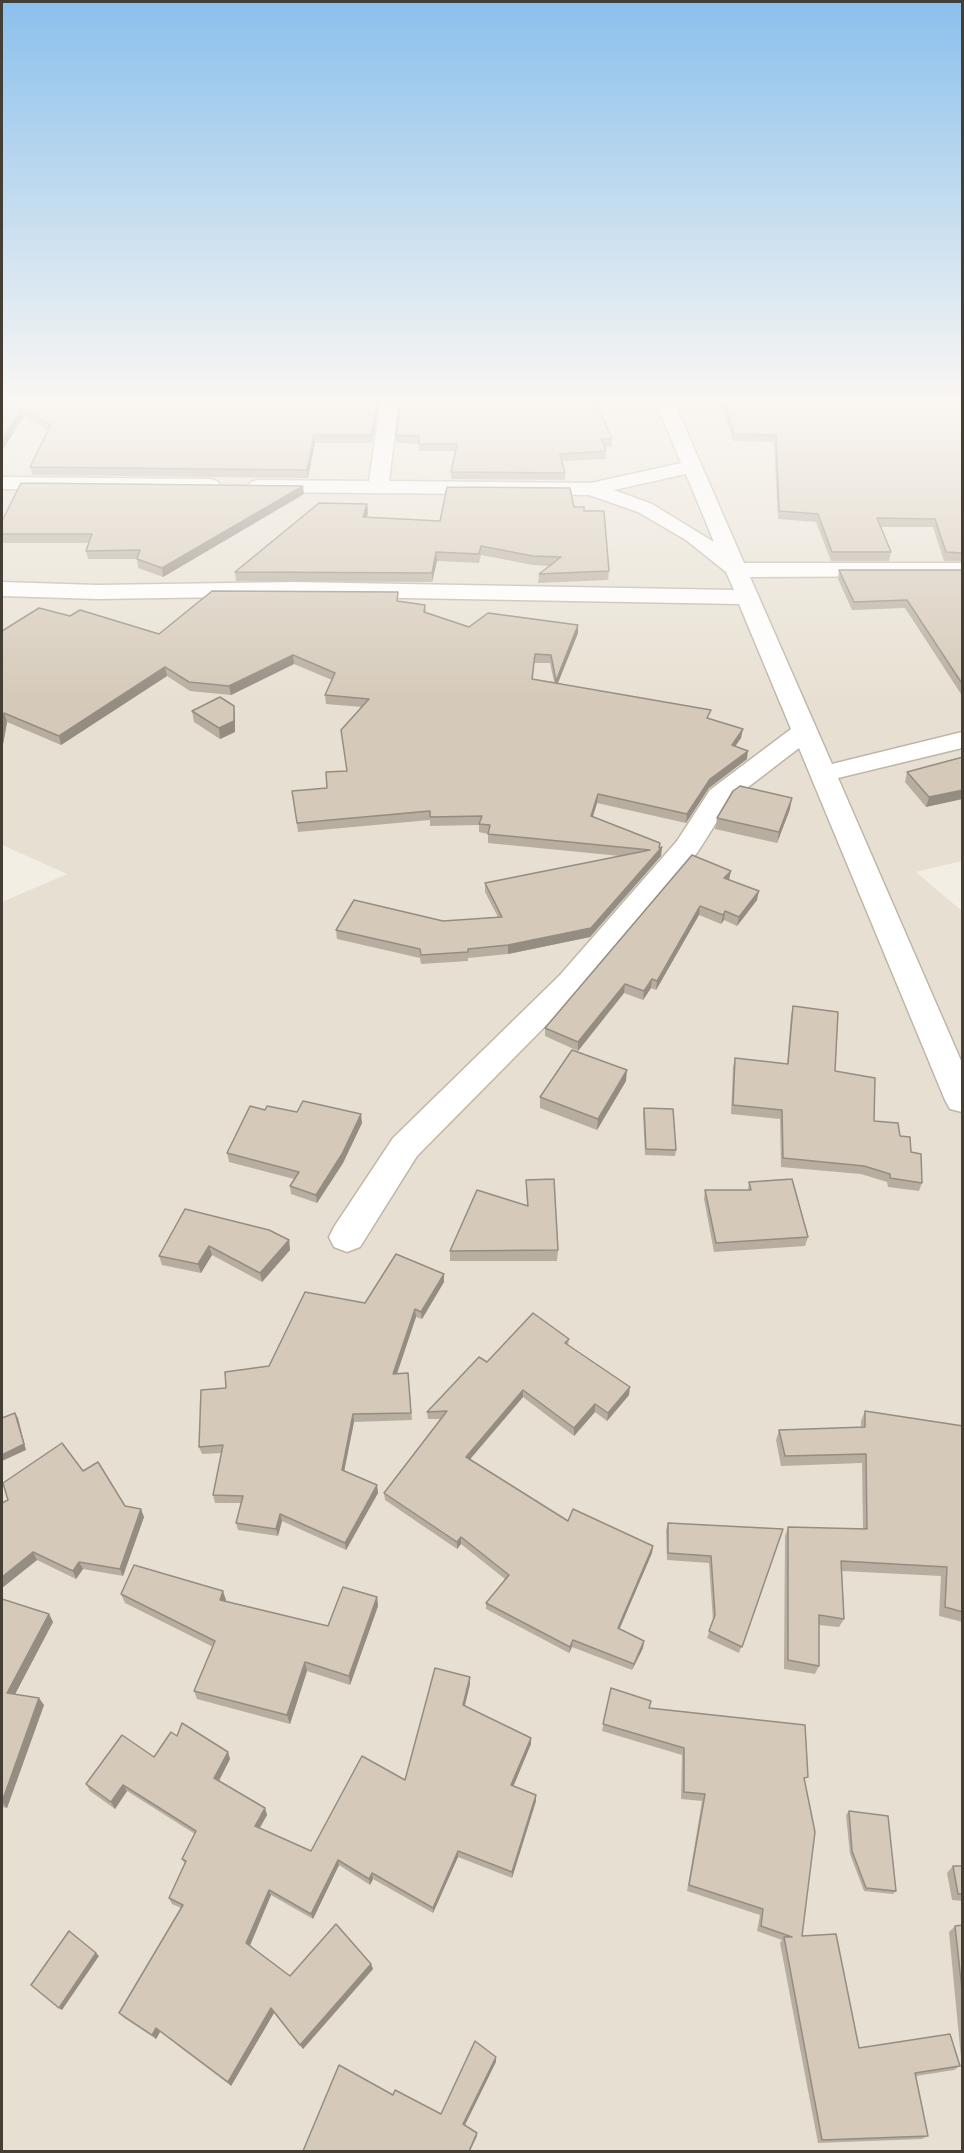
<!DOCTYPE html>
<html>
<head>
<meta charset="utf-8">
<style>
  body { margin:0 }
  #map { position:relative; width:964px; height:2153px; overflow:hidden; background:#f3eee4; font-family:"Sofia Sans Condensed",sans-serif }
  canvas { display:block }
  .frame { position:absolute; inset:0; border:3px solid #453e34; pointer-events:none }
</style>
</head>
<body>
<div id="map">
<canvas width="964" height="2153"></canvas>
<div class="frame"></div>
</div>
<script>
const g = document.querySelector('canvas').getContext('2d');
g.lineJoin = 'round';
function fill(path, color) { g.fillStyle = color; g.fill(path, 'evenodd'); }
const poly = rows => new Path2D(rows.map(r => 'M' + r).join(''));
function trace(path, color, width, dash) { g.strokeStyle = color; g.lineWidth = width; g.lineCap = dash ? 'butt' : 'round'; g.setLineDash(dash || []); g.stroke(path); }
fill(poly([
  [2,400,962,400,962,861,916,872,962,911,962,2151,2,2151,2,902,67,874,2,845]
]), '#e7e0d2');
const minor = poly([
  [381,400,399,400,389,481,591,483,681,463,655,400,673,400,744,563,962,563,962,576,750,577,832,764,962,732,962,748,838,778,962,1063,962,1112,950,1109,945,1100,799,748,730,801,697,853,582,989,417,1156,360,1247,347,1252,334,1247,329,1237,334,1227,393,1138,560,975,677,841,710,790,791,729,739,604,295,596,98,599,2,596,2,582,98,585,295,582,734,590,726,572,686,540,638,512,589,495,258,492,251,490,248,486,251,482,258,480,369,481,381,400],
  [686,474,714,542,652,504,614,490,686,474],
  [2,477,210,479,217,481,220,485,217,489,210,491,2,489,2,477]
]);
trace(minor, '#bfb6a7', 3);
fill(minor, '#fff');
fill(poly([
  [2,400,379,400,372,443,315,443,308,478,32,475,30,467,49,431,24,416,2,451],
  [720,400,963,400,963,561,944,561,933,527,880,527,891,552,889,561,831,561,816,522,778,519,774,442,733,441],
  [586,402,612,439,612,447,604,447,606,451,606,459,562,461,565,473,565,480,451,479,451,472,455,451,419,451,419,444,396,443,396,435],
  [304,494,163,577,138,568,137,559,88,559,86,551,89,543,2,543,2,521],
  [367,504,368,513,366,517,440,521,574,507,584,511,609,571,608,580,538,583,539,574,549,566,533,565,481,555,479,563,437,561,432,582,236,581,235,572],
  [839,570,963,570,963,697,905,608,852,610,838,579],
  [398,601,425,605,426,612,469,627,578,633,558,683,709,719,741,738,735,746,747,759,709,788,686,823,597,803,593,817,659,848,662,847,661,856,590,937,508,954,468,958,468,961,421,964,420,958,337,939,336,930,498,917,485,892,485,883,620,856,488,843,488,834,479,832,479,825,430,826,430,820,298,832,292,791,327,788,347,771,341,730,362,707,326,704,325,695,332,680,294,664,231,695,190,691,167,676,61,745,7,722,2,750,2,631,70,616,159,634],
  [534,663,550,663,554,682,533,679],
  [192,711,235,717,235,732,220,739,194,722],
  [963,757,926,807,905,782,907,772],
  [790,809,777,843,715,829,717,818],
  [728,880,757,900,737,926,724,920,721,924,699,915,656,990,651,988,643,1000,624,993,578,1051,545,1036,545,1028,729,880],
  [793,1006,835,1071,874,1121,900,1136,911,1152,922,1183,919,1191,888,1187,887,1182,861,1174,781,1167,780,1119,731,1114,733,1067,735,1058,787,1064,791,1015],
  [626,1081,597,1130,540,1108,540,1097],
  [644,1108,676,1150,675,1156,645,1155,643,1114],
  [362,1123,343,1163,317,1203,291,1194,290,1186,294,1179,229,1162,227,1153],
  [526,1180,558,1250,557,1261,450,1261,450,1251,527,1206],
  [749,1182,808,1237,805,1246,714,1252,704,1199,705,1190,748,1190],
  [185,1209,289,1240,290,1250,262,1282,212,1255,201,1273,162,1265,159,1256],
  [444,1274,444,1282,422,1319,416,1317,397,1374,408,1373,412,1420,354,1422,344,1471,377,1485,378,1493,346,1550,282,1521,278,1536,238,1530,236,1523,241,1503,215,1503,213,1495,222,1453,202,1454,199,1447,226,1388,269,1366,365,1303],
  [569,1339,568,1346,629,1395,607,1421,595,1412,574,1436,523,1397,470,1459,568,1521,653,1546,652,1553,619,1629,644,1641,643,1648,632,1670,572,1647,569,1653,486,1609,486,1603,505,1579,461,1544,457,1549,385,1500,384,1493,441,1419,428,1419,427,1412,487,1362],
  [865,1411,963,1426,963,1622,939,1616,941,1576,842,1571,844,1619,839,1627,819,1625,819,1666,815,1674,784,1669,785,1536,788,1527,863,1529,862,1463,781,1466,776,1440,779,1430,861,1427,861,1421],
  [83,1471,125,1506,144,1517,123,1576,83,1569,76,1579,37,1560,2,1588,2,1503],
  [668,1523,783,1529,739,1653,707,1638,713,1621,709,1563,667,1560,666,1530],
  [121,1594,226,1600,226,1601,328,1626,377,1597,378,1606,350,1685,307,1671,290,1724,197,1699,194,1691,213,1647,125,1603],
  [2,1599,49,1614,53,1622,15,1694,44,1705,7,1808,2,1807],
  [470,1684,465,1706,531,1738,531,1744,513,1786,536,1801,512,1878,458,1857,433,1913,373,1879,370,1885,339,1865,313,1919,271,1895,250,1945,290,1976,371,1964,373,1969,303,2049,274,2013,231,2086,160,2032,156,2039,124,2018,119,2013,181,1908,172,1904,169,1898,185,1864,182,1859,195,1834,127,1791,115,1809,90,1791,86,1784,154,1757,177,1736,228,1752,230,1759,219,1781,265,1808,267,1815,260,1828,311,1851,405,1780],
  [611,1688,649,1708,805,1781,802,1936,859,2048,960,2066,954,2070,916,2076,928,2136,922,2139,818,2143,780,1943,782,1940,757,1931,760,1915,687,1891,702,1801,681,1799,682,1755,602,1731],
  [849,1811,896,1891,893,1894,864,1891,850,1854,846,1815],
  [953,1866,963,1866,963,1901,952,1900,947,1873],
  [963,1925,963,2058,961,2058,949,1932,955,1926]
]), '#b7ae9f');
fill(poly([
  [378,400,379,400,372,443,372,435],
  [22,409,24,416,2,451,2,440],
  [314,435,315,443,308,478,307,470],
  [303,486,304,494,163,577,162,568],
  [367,504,368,513,364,526,363,517],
  [436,552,437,561,432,582,432,573],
  [578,625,578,633,555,690,556,681],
  [293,655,294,664,231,695,229,686],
  [165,667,167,676,61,745,59,736],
  [234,706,235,717,235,732,220,739,219,728],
  [4,713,7,722,2,750,2,728],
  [743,729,741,738,730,754,732,745],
  [748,751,747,759,709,788,686,823,687,814,710,779],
  [963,790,963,799,926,807,929,797],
  [598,794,597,803,590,825,591,816],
  [792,798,790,809,777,843,779,832],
  [660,843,659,850,662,847,661,856,590,937,508,954,508,945],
  [731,871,729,880,722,887,724,878],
  [759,891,757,900,737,926,739,917],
  [700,906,699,915,656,990,657,981],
  [725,911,724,920,721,924,723,915],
  [652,979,651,988,643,1000,644,991],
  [625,984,624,993,578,1051,578,1042],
  [627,1070,626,1081,597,1130,598,1119],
  [361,1114,362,1123,343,1163,317,1203,316,1195],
  [289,1240,290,1250,262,1282,260,1273],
  [209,1246,212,1255,201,1273,198,1264],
  [444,1274,444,1282,422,1319,421,1312],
  [415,1309,416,1317,394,1382,393,1374],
  [630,1387,629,1395,607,1421,608,1413],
  [523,1390,523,1397,466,1464,466,1457],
  [595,1404,595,1412,574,1436,574,1428],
  [15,1413,18,1418,26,1450,2,1461,2,1455],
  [353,1414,354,1422,343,1477,342,1470],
  [377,1485,378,1493,346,1550,345,1543],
  [141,1509,144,1517,123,1576,120,1569],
  [280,1514,282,1521,278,1536,276,1529],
  [461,1537,461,1544,457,1549,457,1542],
  [653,1546,652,1553,617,1635,618,1628],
  [33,1552,37,1560,2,1588,2,1577],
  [79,1562,83,1569,76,1579,73,1571],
  [223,1591,226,1600,223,1609,220,1600],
  [377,1597,378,1606,350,1685,349,1676],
  [49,1614,53,1622,12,1700,7,1693],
  [573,1640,572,1647,569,1653,570,1647],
  [644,1641,643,1648,632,1670,634,1664],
  [305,1662,307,1671,290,1724,287,1715],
  [470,1677,470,1684,463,1712,463,1705],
  [39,1698,44,1705,7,1808,2,1802],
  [531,1738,531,1744,511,1792,511,1785],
  [228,1752,230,1759,217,1784,214,1778],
  [123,1785,127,1791,115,1809,111,1802],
  [536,1795,536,1801,512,1878,512,1872],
  [265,1808,267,1815,257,1832,255,1826],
  [458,1851,458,1857,433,1913,433,1908],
  [338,1860,339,1865,313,1919,311,1914],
  [372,1873,373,1879,370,1885,369,1879],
  [269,1890,271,1895,249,1948,246,1943],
  [96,1953,99,1956,62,2010,59,2008],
  [371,1964,373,1969,303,2049,300,2045],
  [271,2008,274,2013,231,2086,228,2082],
  [156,2028,160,2032,156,2039,152,2035],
  [496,2057,496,2062,464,2127,463,2124],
  [477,2133,477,2136,470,2151,469,2151]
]), '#958d82');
const building = poly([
  [2,400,378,400,372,435,314,435,307,470,30,467,51,425,22,409,2,440,2,400],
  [400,400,586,400,586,402,595,401,612,439,601,439,606,451,560,454,565,473,451,472,457,444,419,444,419,436,396,435,400,400],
  [724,400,963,400,963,553,946,552,935,519,877,518,891,552,832,552,818,514,779,511,776,435,734,434,724,400],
  [21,483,303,486,162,568,137,559,140,550,86,551,92,534,2,534,2,521,21,483],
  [447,487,570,488,574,507,584,507,584,511,604,511,609,571,539,574,561,557,533,556,481,546,479,554,436,552,432,573,235,572,319,503,367,504,363,517,440,521,447,487],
  [839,570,963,570,963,685,907,600,854,602,839,570],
  [212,591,398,592,397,601,425,605,424,612,469,627,488,613,578,625,556,681,551,655,535,654,532,679,711,710,707,718,743,729,732,745,748,751,710,779,687,814,598,794,591,816,660,843,659,848,662,847,591,928,508,945,468,949,468,952,421,955,420,949,336,930,354,900,443,921,502,917,485,883,650,850,488,834,490,825,479,824,482,816,430,817,430,811,297,823,292,791,327,788,326,772,347,771,341,730,369,699,325,695,335,673,293,655,229,686,189,682,165,667,59,736,4,713,2,728,2,631,39,608,70,616,80,610,159,634,212,591],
  [220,697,234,706,234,721,219,728,192,711,220,697],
  [963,757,963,790,929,797,907,772,963,757],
  [740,786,792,798,779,832,717,818,733,791,740,786],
  [692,855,731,871,724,878,759,891,739,917,725,911,723,915,700,906,657,981,652,979,644,991,625,984,578,1042,545,1028,692,855],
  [793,1006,838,1012,835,1071,875,1078,874,1121,898,1123,900,1136,910,1137,911,1152,921,1154,922,1183,890,1178,890,1174,864,1166,783,1158,782,1110,733,1105,735,1058,788,1064,793,1006],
  [572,1050,627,1070,598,1119,540,1097,572,1050],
  [303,1101,361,1114,342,1154,316,1195,290,1186,299,1172,227,1153,250,1106,265,1110,267,1106,297,1112,303,1101],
  [644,1108,673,1109,676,1150,646,1149,644,1108],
  [554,1179,558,1250,450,1251,477,1190,528,1206,526,1180,554,1179],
  [792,1179,808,1237,716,1243,705,1190,751,1190,749,1182,792,1179],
  [185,1209,269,1230,289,1240,260,1273,209,1246,198,1264,159,1256,185,1209],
  [396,1254,444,1274,421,1312,415,1309,393,1374,408,1373,411,1413,353,1414,342,1470,377,1485,345,1543,280,1514,276,1529,236,1523,243,1496,213,1495,223,1445,199,1447,201,1390,226,1388,225,1372,269,1366,305,1292,365,1303,396,1254],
  [533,1313,569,1339,565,1343,630,1387,608,1413,595,1404,574,1428,523,1390,466,1457,568,1521,573,1509,653,1546,618,1628,644,1641,634,1664,573,1640,570,1647,486,1603,509,1575,461,1537,457,1542,384,1493,447,1411,427,1412,479,1357,487,1362,533,1313],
  [865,1411,963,1426,963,1612,945,1607,947,1567,841,1561,844,1619,819,1615,819,1666,788,1660,788,1527,867,1529,866,1454,785,1456,779,1430,865,1427,865,1411],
  [15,1413,24,1444,2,1455,2,1418,15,1413],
  [62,1443,83,1471,98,1462,125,1506,141,1509,120,1569,79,1562,73,1571,33,1552,2,1577,2,1503,8,1500,3,1483,62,1443],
  [668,1523,783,1529,742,1647,709,1631,715,1615,711,1556,668,1553,668,1523],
  [134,1565,223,1591,220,1600,328,1626,343,1587,377,1597,349,1676,305,1662,287,1715,194,1691,215,1641,121,1594,134,1565],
  [2,1599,49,1614,7,1693,39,1698,2,1802,2,1599],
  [435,1668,470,1677,463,1705,531,1738,511,1785,536,1795,512,1872,458,1851,433,1908,372,1873,369,1879,338,1860,311,1914,269,1890,246,1943,290,1976,336,1924,371,1964,300,2045,271,2008,228,2082,156,2028,152,2035,119,2013,183,1905,169,1898,186,1861,182,1859,196,1831,123,1785,111,1802,86,1784,122,1735,154,1757,171,1732,177,1736,182,1723,228,1752,214,1778,265,1808,255,1826,311,1851,362,1756,405,1780,435,1668],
  [611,1688,651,1701,649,1708,805,1725,808,1777,804,1778,815,1832,802,1936,836,1934,859,2048,950,2034,960,2066,915,2073,928,2136,822,2140,784,1937,792,1937,761,1926,763,1909,689,1885,705,1794,684,1792,684,1748,603,1724,611,1688],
  [849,1811,888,1816,896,1891,866,1888,852,1851,849,1811],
  [953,1866,963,1866,963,1894,958,1894,953,1866],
  [963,1925,963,1999,955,1926,963,1925],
  [69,1931,96,1953,59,2008,31,1985,69,1931],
  [475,2041,496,2057,463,2124,477,2133,469,2151,303,2151,339,2065,393,2095,395,2090,441,2114,475,2041]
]);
fill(building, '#d5cab9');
trace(building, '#958d82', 1.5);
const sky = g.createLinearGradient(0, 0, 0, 702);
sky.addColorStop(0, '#8ac0ec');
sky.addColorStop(0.57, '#faf7f3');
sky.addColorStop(1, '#faf7f300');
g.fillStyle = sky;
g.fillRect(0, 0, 964, 702);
</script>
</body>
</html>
